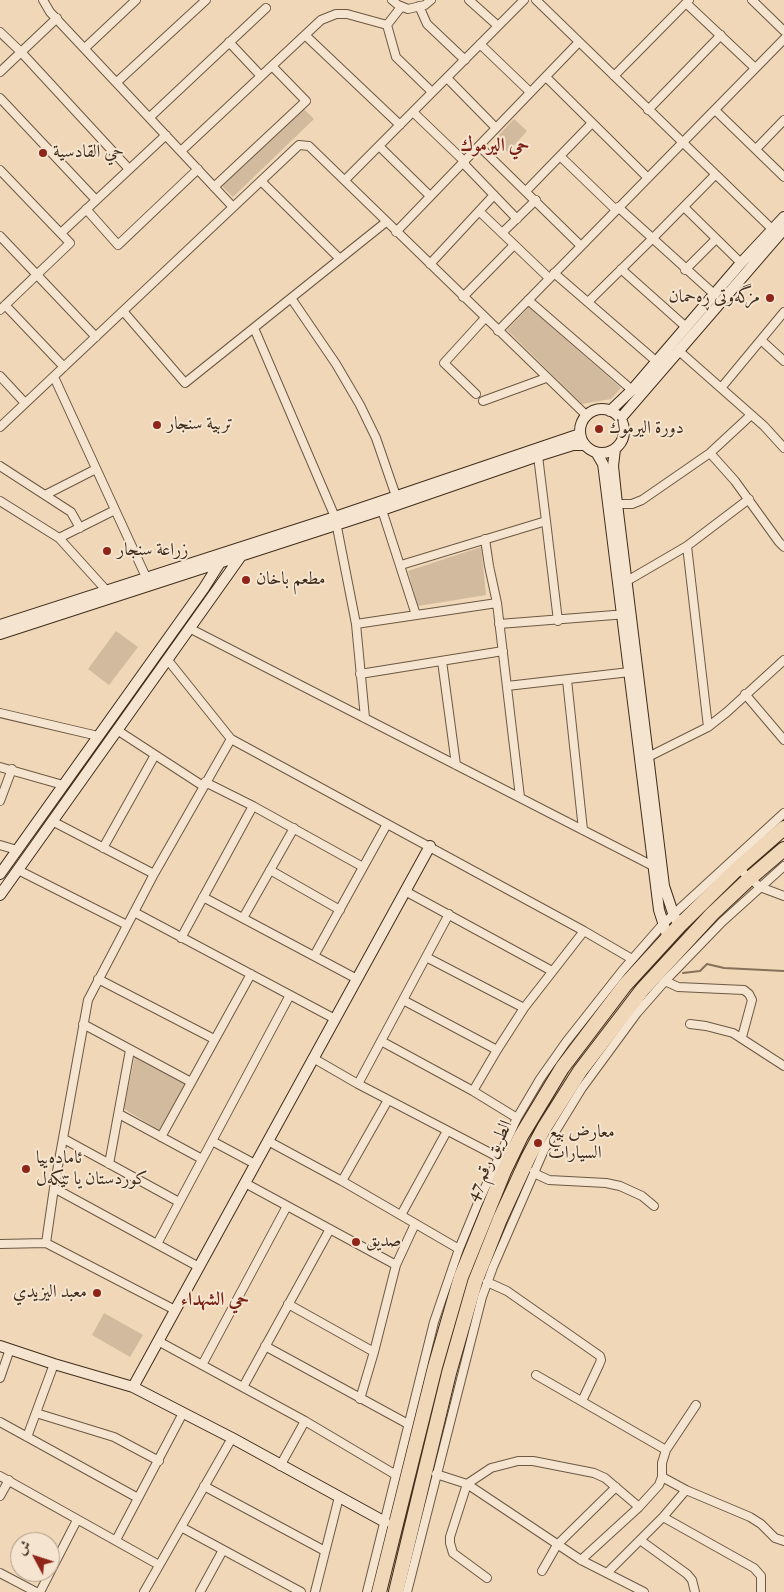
<!DOCTYPE html>
<html>
<head>
<meta charset="utf-8">
<style>
  body { margin:0 }
  #map { position:relative; width:784px; height:1592px; overflow:hidden; background:#efd7b7; font-family:"IM FELL Double Pica",Amiri,serif }
  canvas { display:block }
  .north { position:absolute; left:10px; top:1532px; width:50px; height:50px; box-sizing:border-box; background:#f5e5d0; border:1px solid #ad9b88; border-radius:50%; rotate:310deg; font-size:14px; font-weight:700; line-height:20px; text-align:center; color:#402d1c }
  .north::after { content:''; display:block; margin:auto; width:18px; height:22px; background:#8f2418; clip-path:polygon(50% 0,100% 100%,50% 72%,0 100%) }
</style>
</head>
<body>
<div id="map">
<canvas width="784" height="1592"></canvas>
<div class="north">ش</div>
</div>
<script>
const g = document.querySelector('canvas').getContext('2d');
g.lineJoin = 'round';
function fill(path, color) { g.fillStyle = color; g.fill(path, 'evenodd'); }
const poly = rows => new Path2D(rows.map(r => 'M' + r).join(''));
function trace(path, color, width, dash) { g.strokeStyle = color; g.lineWidth = width; g.lineCap = dash ? 'butt' : 'round'; g.setLineDash(dash || []); g.stroke(path); }
function drawText(font, color, halo, rows, align = 'center') {
  g.font = font + ' "IM FELL Double Pica",Amiri,serif'; g.lineWidth = 4; g.setLineDash([]); g.textBaseline = 'middle'; g.strokeStyle = halo; g.fillStyle = color; for (const [text, x, y, turn = 0] of rows) {
    g.save(); g.translate(x, y); g.rotate((+turn || 0) * Math.PI / 180); g.textAlign = isNaN(turn) ? turn : align; if (halo) g.strokeText(text, 0, 0); g.fillText(text, 0, 0); g.restore();
  }
}
fill(poly([
  [304,109,314,119,233,197,222,186],
  [514,119,527,131,508,152,495,139],
  [529,307,621,388,611,399,582,404,507,330],
  [481,547,486,595,418,606,408,571],
  [116,631,138,647,109,685,88,669],
  [135,1055,186,1083,159,1130,124,1109],
  [104,1313,143,1335,130,1357,92,1335]
]), '#d1ba9d');
trace(poly([
  [683,973,700,971,707,964,724,968,784,971]
]), '#867059', 2);
const street = poly([
  [43,0,50,12,233,207],
  [392,0,398,5,408,9,425,5,431,0],
  [469,0,498,26],
  [536,0,772,229],
  [752,0,784,31],
  [686,3,755,68],
  [419,6,427,24,465,60],
  [401,7,387,25,396,57,432,92],
  [0,32,21,52,129,169],
  [305,35,400,125],
  [229,42,261,76],
  [480,44,530,92],
  [85,48,136,0],
  [0,72,57,18],
  [614,76,689,0],
  [546,77,648,178],
  [447,78,496,128],
  [117,82,206,0],
  [0,98,96,200],
  [648,110,721,35],
  [715,110,784,177],
  [413,112,464,161,466,166,517,219],
  [150,117,266,8],
  [379,146,430,196],
  [479,146,581,246],
  [756,149,784,120],
  [181,151,321,20,336,14,347,14,387,25],
  [560,156,616,210],
  [0,170,70,243,0,310],
  [345,180,524,0],
  [261,181,340,259],
  [214,187,306,101,272,66],
  [526,191,592,123],
  [618,207,714,294],
  [684,207,741,263],
  [86,209,118,245,198,169],
  [479,211,549,278],
  [396,232,579,42],
  [61,233,166,135],
  [502,233,536,200],
  [0,236,96,337],
  [430,264,494,195],
  [621,269,686,327],
  [685,270,716,239],
  [554,273,657,362],
  [463,297,514,245],
  [291,298,336,364,360,405,376,438,396,496],
  [528,300,632,390],
  [588,302,652,239,715,175],
  [5,305,64,367],
  [123,311,185,383,386,222],
  [254,328,335,517,356,624,365,718],
  [498,331,784,39],
  [761,340,784,361],
  [679,351,764,426,784,448],
  [0,376,25,403],
  [54,377,146,577],
  [721,388,784,312],
  [476,394,444,363,485,318],
  [483,401,546,378],
  [0,427,299,145,309,146,587,416],
  [710,453,735,481,779,542,784,547],
  [0,466,71,512,80,528],
  [45,495,96,469],
  [0,501,59,538,106,590],
  [617,504,632,504,642,500,710,453,751,415],
  [382,510,416,615],
  [546,521,558,621],
  [59,538,115,510],
  [485,539,489,566,497,603,520,797],
  [687,546,708,727],
  [401,565,546,521,538,456],
  [627,581,687,546,749,499],
  [356,624,497,603],
  [499,624,627,614],
  [189,628,653,866],
  [167,659,231,739,584,931,632,959],
  [442,661,456,765],
  [360,674,503,651],
  [567,680,583,830],
  [507,686,630,672],
  [745,694,784,740],
  [0,713,98,736],
  [117,730,203,786],
  [648,757,708,727,727,712,784,660],
  [0,767,63,785],
  [205,782,253,806,363,867],
  [0,801,12,769],
  [52,821,154,874],
  [0,845,17,850],
  [103,848,155,755],
  [738,868,760,887,784,896],
  [18,870,127,925],
  [270,870,340,910],
  [405,891,552,971],
  [203,897,357,979],
  [134,912,335,1019],
  [243,918,294,828],
  [181,938,253,806],
  [314,956,387,824],
  [426,957,524,1008],
  [98,979,214,1039],
  [665,981,678,987,744,990,749,994,752,1000,742,1037],
  [403,1000,497,1050],
  [83,1024,191,1082],
  [690,1024,706,1026,733,1033,784,1066],
  [381,1041,473,1091,517,1118],
  [313,1058,358,1084,498,1157],
  [358,1084,449,914],
  [473,1091,497,1050,524,1008,584,931],
  [119,1114,202,1159],
  [161,1137,251,974],
  [64,1139,179,1202],
  [212,1141,255,1164],
  [268,1141,342,1181,459,1249],
  [109,1164,130,1050],
  [534,1171,538,1175,549,1180,606,1183,620,1186,642,1196,654,1206],
  [342,1181,388,1100],
  [245,1183,396,1265],
  [54,1188,199,1267],
  [401,1215,447,1131],
  [46,1243,54,1188,88,1000,154,874,231,739],
  [0,1244,46,1243,175,1310],
  [157,1244,290,995],
  [487,1282,507,1291,600,1356,601,1360,599,1365,582,1401],
  [288,1304,374,1352],
  [158,1341,305,1421,396,1475],
  [265,1346,408,1424],
  [202,1365,287,1206],
  [536,1375,666,1450],
  [0,1378,10,1349],
  [243,1387,330,1229],
  [360,1399,374,1352,396,1265,415,1224],
  [36,1413,114,1437,159,1461],
  [0,1422,138,1498],
  [27,1437,54,1364],
  [280,1466,305,1421],
  [436,1474,467,1484,581,1560,644,1592],
  [0,1476,159,1565],
  [662,1477,686,1490,750,1517,761,1524,775,1538,784,1541],
  [204,1486,325,1551],
  [0,1496,9,1480],
  [663,1517,754,1568,761,1576,761,1592],
  [181,1527,301,1592],
  [116,1540,183,1413],
  [640,1540,687,1574,692,1580,695,1592],
  [581,1560,639,1507,659,1485,662,1477,662,1463,666,1450,696,1405],
  [542,1571,557,1545,616,1487],
  [0,1573,36,1592],
  [607,1573,663,1517,686,1490],
  [487,1578,453,1553,450,1543,450,1537,467,1484,491,1468,518,1461,533,1461,594,1473,605,1478,639,1507],
  [40,1592,77,1520],
  [144,1592,232,1438],
  [200,1592,223,1550],
  [315,1592,339,1497],
  [367,1592,434,1322,459,1249,478,1203,517,1118,540,1079,566,1042,622,971,663,924,784,813],
  [407,1592,482,1297,493,1267,544,1150,582,1088,637,1013,665,981,722,922,784,866]
]);
const secondary = poly([
  '580 431a22 22 0 1 1 44 0a22 22 0 1 1-44 0Z',
  [610,411,632,390,741,263,784,217],
  [620,419,784,229],
  [615,449,613,466,617,504,664,886,673,913,679,926],
  [596,452,603,464,604,471,659,910,668,938],
  [0,625,335,517,580,434],
  [0,634,382,510,538,456,573,445,585,445],
  [0,874,204,588,221,561],
  [0,895,241,556],
  [0,1346,54,1364,133,1387,232,1438,385,1522],
  [133,1387,430,846]
]);
const highway = poly([
  [379,1592,435,1367,461,1277,504,1171,521,1136,562,1068,625,985,679,926,738,868,784,828],
  [396,1592,449,1373,475,1282,500,1219,528,1158,544,1128,580,1071,642,990,712,914,749,879,784,849]
]);
trace(street, '#6c5843', 10);
trace(secondary, '#402d1c', 12);
trace(highway, '#402d1c', 16);
trace(street, '#f5e5d0', 8);
trace(secondary, '#f5e5d0', 10);
trace(highway, '#efd7b7', 14);
for (const [x, y, r, color] of [
  [43,153,5,"#8f2418"],
  [770,298,5,"#8f2418"],
  [157,425,5,"#8f2418"],
  [599,429,5,"#8f2418"],
  [107,551,5,"#8f2418"],
  [246,580,5,"#8f2418"],
  [538,1143,5,"#8f2418"],
  [26,1169,5,"#8f2418"],
  [356,1242,5,"#8f2418"],
  [97,1293,5,"#8f2418"]
]) { const dot = new Path2D(); dot.arc(x, y, r, 0, 2 * Math.PI); g.fillStyle = color; g.fill(dot); trace(dot, '#f5e5d0', 2); }
drawText('18px', '#402d1c', '#f5e5d0', [
  ["حي القادسية",53,153],
  ["مزگه‌وتی ڕه‌حمان",760,298,"right"],
  ["تربية سنجار",167,425],
  ["دورة اليرموك",609,429],
  ["زراعة سنجار",117,551],
  ["مطعم باخان",256,580],
  ["معارض بيع",548,1133],
  ["السيارات",548,1154],
  ["ئامادەییا",36,1159],
  ["کوردستان یا تێکەل",36,1180],
  ["صديق",366,1242],
  ["معبد اليزيدي",87,1293,"right"]
], 'left');
drawText('18px', '#402d1c', '#f5e5d0', [
  ["الطريق رقم 47",490,1161,-65]
]);
drawText('bold 19px', '#7a1f14', '#f5e5d0', [
  ["حي اليرموك",495,147],
  ["حي الشهداء",215,1301]
]);
</script>
</body>
</html>
